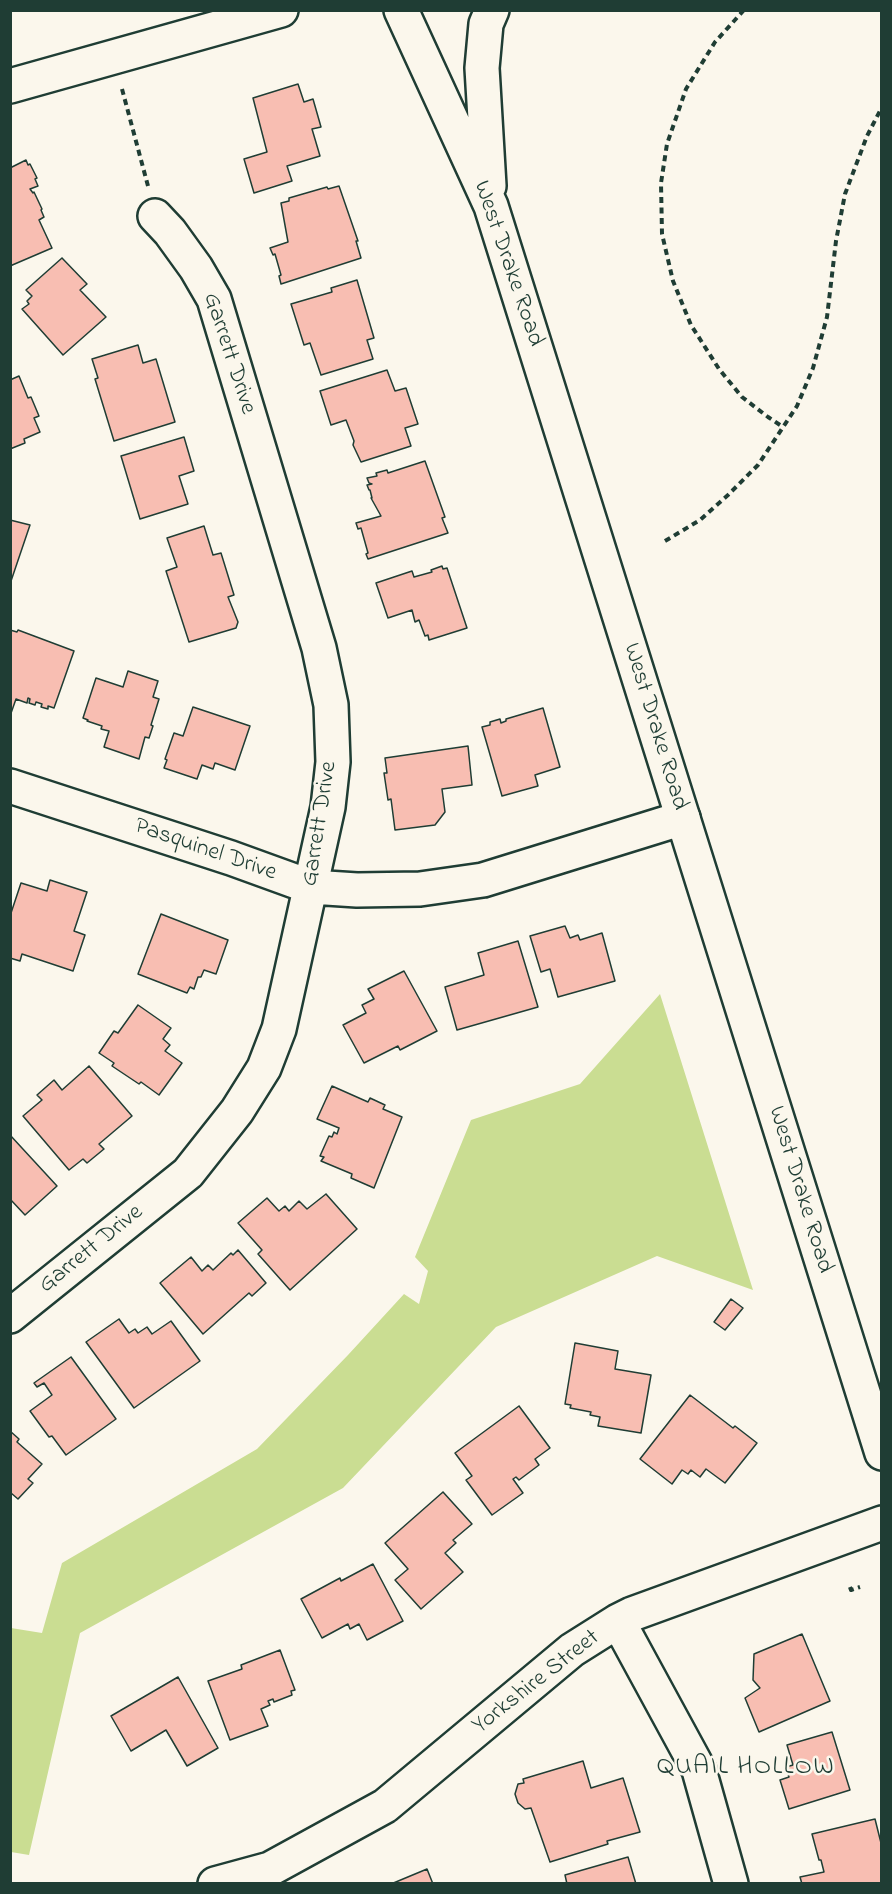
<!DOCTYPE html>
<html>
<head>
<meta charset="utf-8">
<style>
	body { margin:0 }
	#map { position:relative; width:892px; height:1894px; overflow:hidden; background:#fbf7ec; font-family:"Indie Flower",sans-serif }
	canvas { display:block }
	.frame { position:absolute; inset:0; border:12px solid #1f3d34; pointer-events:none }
</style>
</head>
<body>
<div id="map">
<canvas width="892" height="1894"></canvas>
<div class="frame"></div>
</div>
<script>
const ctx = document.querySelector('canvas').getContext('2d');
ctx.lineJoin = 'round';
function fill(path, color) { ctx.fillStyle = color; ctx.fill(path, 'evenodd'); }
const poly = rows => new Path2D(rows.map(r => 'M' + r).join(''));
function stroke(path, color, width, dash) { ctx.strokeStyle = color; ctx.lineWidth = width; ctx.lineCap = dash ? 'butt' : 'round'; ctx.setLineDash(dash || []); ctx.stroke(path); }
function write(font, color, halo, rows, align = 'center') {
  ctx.font = font + ' "Indie Flower",sans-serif'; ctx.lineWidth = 5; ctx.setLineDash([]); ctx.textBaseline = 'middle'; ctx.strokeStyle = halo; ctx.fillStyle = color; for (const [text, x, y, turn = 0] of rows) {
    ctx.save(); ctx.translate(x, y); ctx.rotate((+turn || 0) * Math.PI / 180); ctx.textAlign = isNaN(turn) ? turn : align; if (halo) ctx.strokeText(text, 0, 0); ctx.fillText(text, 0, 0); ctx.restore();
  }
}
fill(poly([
	[660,994,753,1290,657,1256,496,1327,343,1488,80,1633,29,1855,11,1852,11,1628,42,1633,62,1563,257,1449,348,1355,404,1294,419,1304,428,1271,415,1257,471,1120,580,1084]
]), '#cadd92');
const building = poly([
	[298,84,304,102,313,99,321,127,312,129,320,156,287,166,292,181,254,193,244,159,267,152,253,98,298,84],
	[26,160,28,165,30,164,37,178,35,179,38,186,30,189,33,193,34,192,42,209,41,210,44,217,39,220,52,248,10,266,10,168,26,160],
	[339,186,358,241,356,241,361,258,281,284,279,276,281,275,275,254,273,255,270,248,288,242,281,203,289,201,289,198,327,187,328,189,339,186],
	[62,258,87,284,80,290,106,317,63,355,22,309,29,304,27,301,32,296,26,290,62,258],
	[357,280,374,338,367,340,373,359,321,375,310,343,304,345,291,304,332,292,331,288,357,280],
	[138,345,143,363,156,359,175,422,114,441,95,379,98,378,92,359,138,345],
	[387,370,395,391,406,388,418,424,405,428,411,446,361,462,353,445,354,441,346,420,331,425,320,391,387,370],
	[19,376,28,398,31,397,39,416,34,418,40,432,24,439,25,443,10,449,10,380,19,376],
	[184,437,194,471,179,476,188,504,140,519,121,456,184,437],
	[425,461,445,517,442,518,448,533,368,559,366,554,368,553,361,528,358,529,356,523,381,516,371,498,372,498,370,490,369,490,367,485,372,484,369,483,367,478,377,476,376,473,387,470,388,473,425,461],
	[10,520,30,525,10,584,10,520],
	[204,526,213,555,221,553,234,595,228,597,238,622,236,628,189,642,166,571,177,567,167,538,204,526],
	[442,566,443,569,447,568,467,628,429,640,428,635,425,636,419,620,415,622,412,610,388,618,376,583,412,571,414,577,432,572,431,570,442,566],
	[10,630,17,632,18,630,74,651,54,708,48,706,48,709,41,707,42,704,36,702,35,705,29,703,30,699,28,698,27,703,16,699,10,716,10,630],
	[128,671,158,681,153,697,159,699,151,725,153,726,149,738,145,737,139,759,104,747,109,731,101,729,102,726,87,721,88,720,83,718,96,678,123,687,128,671],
	[193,707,250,726,235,770,215,763,213,769,202,765,197,779,164,768,167,760,165,759,174,733,183,736,193,707],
	[543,708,560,767,535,775,538,786,502,796,482,727,490,725,490,722,500,719,501,723,506,721,506,719,543,708],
	[468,746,472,785,442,789,445,812,435,825,395,830,391,799,388,800,384,773,387,773,385,758,468,746],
	[50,880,87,892,74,931,85,935,73,971,22,954,20,961,10,958,10,916,21,883,47,891,50,880],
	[161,914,228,940,216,974,204,970,201,977,198,977,194,989,190,987,187,993,138,974,161,914],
	[565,926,570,938,578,935,580,940,602,933,615,981,558,997,550,969,541,972,530,936,565,926],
	[518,941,538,1007,457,1030,445,987,484,975,478,953,518,941],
	[404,971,437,1031,400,1050,398,1046,364,1063,343,1025,366,1013,362,1005,374,999,368,989,404,971],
	[138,1005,171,1028,163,1039,170,1045,165,1051,182,1063,159,1095,141,1082,139,1084,112,1066,114,1063,99,1053,114,1031,118,1033,138,1005],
	[89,1066,132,1116,99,1144,104,1149,87,1163,83,1159,69,1170,23,1116,42,1100,37,1095,54,1080,62,1090,89,1066],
	[332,1086,368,1102,370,1098,385,1105,383,1109,402,1117,374,1188,351,1178,352,1174,321,1161,324,1157,320,1156,329,1136,332,1137,334,1132,337,1134,339,1128,317,1119,332,1086],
	[10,1135,57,1186,25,1215,10,1199,10,1135],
	[326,1194,357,1229,290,1290,258,1254,262,1250,238,1223,267,1198,279,1211,285,1206,289,1211,299,1201,307,1209,326,1194],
	[238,1250,266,1283,252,1296,249,1293,203,1334,160,1283,191,1257,202,1271,208,1265,213,1270,231,1253,233,1255,238,1250],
	[731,1299,743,1308,725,1330,714,1322,731,1299],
	[119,1319,129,1333,135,1329,138,1333,147,1327,152,1334,171,1321,200,1361,134,1408,86,1342,119,1319],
	[575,1343,618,1351,615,1369,651,1375,641,1433,598,1426,600,1417,590,1415,591,1412,570,1408,571,1405,565,1404,575,1343],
	[71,1357,116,1419,66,1455,52,1436,49,1437,30,1411,52,1395,44,1383,37,1387,34,1383,71,1357],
	[690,1395,733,1428,735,1426,757,1443,725,1483,706,1469,700,1477,691,1470,688,1474,682,1470,672,1484,640,1459,690,1395],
	[519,1406,550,1448,535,1459,539,1465,519,1480,516,1477,513,1479,523,1493,492,1515,466,1480,472,1476,455,1453,519,1406],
	[10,1431,19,1439,17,1442,42,1464,28,1479,33,1483,18,1499,11,1493,10,1494,10,1431],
	[443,1492,472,1524,453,1540,456,1543,445,1553,463,1572,421,1609,395,1580,408,1569,385,1543,443,1492],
	[373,1564,403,1621,367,1640,359,1624,350,1629,348,1624,322,1638,301,1599,340,1578,341,1581,373,1564],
	[802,1634,830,1701,759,1732,745,1698,760,1688,753,1680,754,1654,802,1634],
	[280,1650,295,1690,291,1691,292,1695,274,1702,273,1699,268,1701,270,1705,261,1709,268,1726,230,1740,208,1681,242,1669,241,1665,280,1650],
	[178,1677,218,1748,187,1766,166,1730,131,1751,111,1716,178,1677],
	[832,1732,850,1790,789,1809,780,1780,789,1777,786,1767,793,1765,787,1745,832,1732],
	[583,1761,591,1788,623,1778,640,1832,607,1841,608,1844,550,1862,531,1808,525,1809,518,1803,515,1794,518,1784,524,1783,523,1779,583,1761],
	[875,1819,882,1847,882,1884,802,1884,800,1877,824,1872,821,1860,819,1860,812,1834,875,1819],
	[628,1857,636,1884,567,1884,565,1875,628,1857],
	[427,1869,433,1884,391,1884,427,1869]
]);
fill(building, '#f8beb2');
stroke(building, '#1f3d34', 1.5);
const minor = poly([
	[10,86,281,10],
	[10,786,231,858,311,887,357,890,420,889,483,880,683,818],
	[10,1316,188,1173,237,1111,264,1068,279,1029,328,807,333,762,331,705,319,648,214,299,196,268,170,232,155,216],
	[618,1621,699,1770,731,1884],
	[215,1884,270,1869,385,1806,572,1650,618,1621,632,1614,882,1523]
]);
const major = poly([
	[401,10,491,206,882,1453],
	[489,186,482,68,486,24,492,10]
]);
stroke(minor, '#1f3d34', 38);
stroke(major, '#1f3d34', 38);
stroke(poly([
	[744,10,715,42,686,89,667,144,661,183,662,234,673,281,691,325,719,369,742,397,768,417,783,427],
	[122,89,148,186],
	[665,541,700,520,728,495,758,465,797,406,813,368,827,317,836,241,845,194,867,136,882,107],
	[850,1587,851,1590,860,1587]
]), '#1f3d34', 4, [6, 4.5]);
stroke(minor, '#fbf7ec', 33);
stroke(major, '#fbf7ec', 33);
write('24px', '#1f3d34', '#fbf7ec', [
	["West Drake Road",507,264,71],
	["Garrett Drive",228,354,72],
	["West Drake Road",654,727,73],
	["Garrett Drive",321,824,-81],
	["Pasquinel Drive",205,851,19],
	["West Drake Road",799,1190,73],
	["Garrett Drive",92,1250,-39],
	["Yorkshire Street",537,1683,-38]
]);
ctx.letterSpacing = '1.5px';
write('26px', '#1f3d34', '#fbf7ec', [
	["QUAIL HOLLOW",746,1769]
]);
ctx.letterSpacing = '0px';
</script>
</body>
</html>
